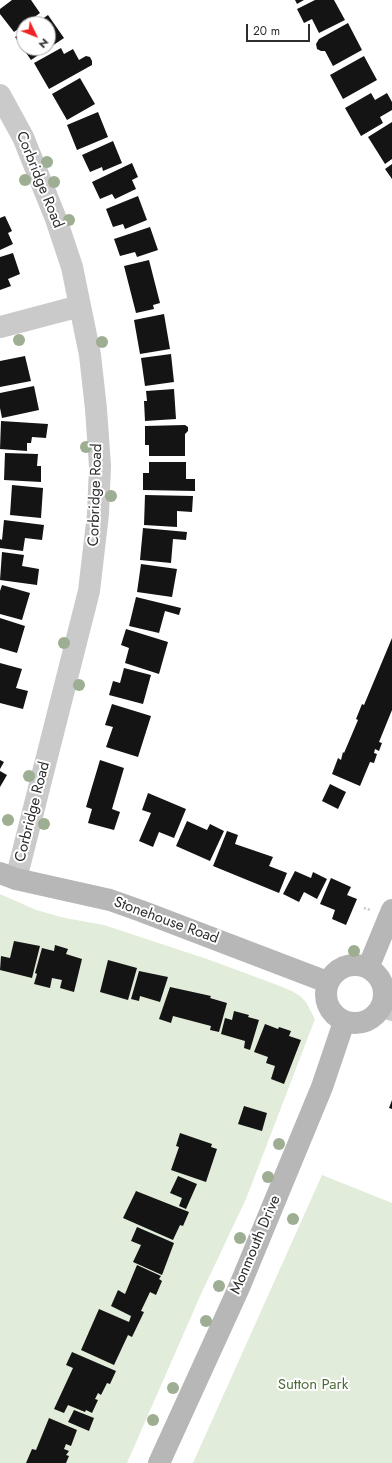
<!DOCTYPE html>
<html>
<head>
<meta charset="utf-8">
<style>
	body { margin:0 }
	#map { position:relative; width:392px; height:1463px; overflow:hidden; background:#fff; font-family:Jost,sans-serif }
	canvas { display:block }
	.north { position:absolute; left:16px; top:16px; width:40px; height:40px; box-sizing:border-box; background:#fff; border:1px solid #ababab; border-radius:50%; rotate:133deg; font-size:11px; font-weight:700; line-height:16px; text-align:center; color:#2d2d2d }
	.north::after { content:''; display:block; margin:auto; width:14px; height:18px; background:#f12225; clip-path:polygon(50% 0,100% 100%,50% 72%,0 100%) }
	.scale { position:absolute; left:246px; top:24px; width:64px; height:18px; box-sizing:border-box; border:2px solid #2d2d2d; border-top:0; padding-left:5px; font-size:12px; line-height:14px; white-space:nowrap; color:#2d2d2d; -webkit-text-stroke:3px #fff; paint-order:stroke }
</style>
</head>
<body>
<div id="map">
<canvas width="392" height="1463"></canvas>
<div class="north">N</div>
<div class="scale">20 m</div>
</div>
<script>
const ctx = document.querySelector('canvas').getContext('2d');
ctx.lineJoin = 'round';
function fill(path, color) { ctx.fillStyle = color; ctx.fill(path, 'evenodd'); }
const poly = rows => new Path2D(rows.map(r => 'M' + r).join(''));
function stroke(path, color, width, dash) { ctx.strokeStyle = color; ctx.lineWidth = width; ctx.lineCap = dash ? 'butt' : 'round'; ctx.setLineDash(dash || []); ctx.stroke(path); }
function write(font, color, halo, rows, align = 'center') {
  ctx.font = font + ' Jost,sans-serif'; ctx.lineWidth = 4; ctx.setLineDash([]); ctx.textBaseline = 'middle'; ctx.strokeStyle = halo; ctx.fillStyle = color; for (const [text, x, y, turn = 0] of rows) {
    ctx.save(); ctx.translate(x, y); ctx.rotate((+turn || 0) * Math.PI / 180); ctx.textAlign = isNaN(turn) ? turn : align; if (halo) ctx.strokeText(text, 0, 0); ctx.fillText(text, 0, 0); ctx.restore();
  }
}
fill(poly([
	[0,894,36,910,65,918,104,925,207,959,272,983,292,991,300,996,306,1002,315,1019,246,1199,201,1294,127,1463,0,1463],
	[322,1175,392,1203,392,1463,193,1463]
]), '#e2ecda');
fill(poly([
	[12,0,31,0,40,13,14,32,0,14,0,9],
	[295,0,304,0,297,4],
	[315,0,334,0,345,20,319,33,312,19,304,23,297,9],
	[48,15,64,38,31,60,15,37,24,31,24,48,48,48,48,24,35,24],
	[348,23,362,50,333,66,325,51,321,51,317,49,316,44,319,39],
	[61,48,64,54,73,49,79,60,86,56,90,57,92,61,92,65,49,89,34,63],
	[364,56,377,80,343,99,330,75],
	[80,78,95,104,67,120,52,94],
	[371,93,375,100,387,93,392,102,392,110,380,117,383,123,361,136,345,108],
	[98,112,108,137,77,150,67,125],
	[392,122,392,159,385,164,368,137],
	[113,141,122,163,103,171,102,167,90,172,82,155],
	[132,163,138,177,132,180,136,189,115,199,112,194,100,199,92,182],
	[392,164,392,179,385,169],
	[138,196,147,220,125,229,123,224,113,227,106,209],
	[5,216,12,231,8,233,13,244,0,250,0,218],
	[150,227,158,250,137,257,135,252,120,256,114,239],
	[13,253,20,274,8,279,11,286,0,290,0,257],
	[149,260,160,303,153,305,154,309,136,313,124,266],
	[164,314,170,349,140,354,134,320],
	[171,354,174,382,145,386,141,358],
	[25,356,31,381,0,387,0,361],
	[34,386,39,410,2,418,0,408,0,393],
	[174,389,176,419,145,421,144,401,147,401,146,391],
	[1,421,48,424,46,438,32,437,31,443,27,443,27,451,0,449],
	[185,425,188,427,188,431,185,434,185,456,149,456,149,445,145,445,145,426],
	[5,453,38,454,37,466,41,466,41,482,4,480],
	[149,462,186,462,186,479,195,479,195,491,143,490,143,473,149,473],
	[12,485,43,488,41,518,10,515],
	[145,495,193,496,192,512,177,511,177,527,144,525],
	[4,520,44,525,42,540,25,538,23,551,0,548,0,539,2,540],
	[143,528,187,532,186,540,173,539,171,563,140,560],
	[2,552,24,555,22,566,39,569,37,585,0,580],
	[141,564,177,569,172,597,137,592],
	[2,585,30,593,22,620,0,614,0,591],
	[136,597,181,608,179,615,165,611,159,633,129,626],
	[0,618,25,626,17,653,0,648],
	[126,629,168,642,159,674,125,663,129,648,121,645],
	[392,638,392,710,379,742,382,743,379,751,375,749,374,753,377,754,374,763,370,762,360,786,332,774,338,758,341,760,343,752,344,753,358,720,356,719,362,704,364,705],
	[0,663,22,669,16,688,28,691,23,709,0,703],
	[124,668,151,675,143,704,109,695,113,681,120,683],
	[112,704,151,716,138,757,106,747,113,727,105,725],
	[0,760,4,762,0,769],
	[100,760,124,768,112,809,120,812,114,830,88,823,92,809,86,807],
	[0,771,7,775,0,787],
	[330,784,346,792,338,809,322,801],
	[148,793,186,809,174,838,159,832,153,847,139,841,151,813,142,810],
	[187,821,207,830,210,824,224,831,210,861,176,846],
	[227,831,238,835,235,844,273,857,269,866,287,873,279,893,213,866],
	[295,871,311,878,313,872,327,879,317,899,304,892,299,902,283,894],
	[331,878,351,887,347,895,357,899,346,925,332,919,335,910,320,904],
	[14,941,40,946,32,978,0,970,1,956,10,958],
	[55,945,68,949,66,954,82,959,74,992,60,988,62,980,52,978,50,988,34,984,37,974,35,973,42,948,54,951],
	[108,960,137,968,128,1000,100,992],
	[139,971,168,977,160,1002,140,996,139,1001,131,999],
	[170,987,211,996,210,998,227,1003,219,1032,210,1030,211,1026,173,1016,171,1023,159,1019],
	[234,1011,249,1015,248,1017,259,1020,250,1050,244,1048,245,1041,221,1034,225,1018,232,1020],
	[265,1024,278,1029,279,1027,291,1031,289,1036,301,1040,284,1084,271,1079,275,1066,266,1063,268,1057,254,1052],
	[392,1100,392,1109,389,1108],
	[244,1106,267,1113,262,1131,238,1124],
	[180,1133,212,1144,211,1147,217,1149,206,1182,171,1170,179,1147,176,1146],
	[178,1176,197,1184,186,1209,179,1206,182,1198,170,1193],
	[136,1191,189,1212,183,1226,180,1225,173,1240,123,1218],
	[137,1227,174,1243,162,1275,133,1262,141,1245,131,1241],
	[137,1265,161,1276,159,1279,162,1281,156,1295,150,1292,141,1311,144,1312,132,1337,128,1335,114,1365,81,1350,99,1309,129,1322,131,1316,111,1306,118,1290,125,1294],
	[72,1352,116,1371,110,1384,107,1383,101,1395,98,1393,95,1399,98,1400,92,1413,86,1410,85,1412,68,1405,64,1413,54,1409,73,1368,66,1365],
	[74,1410,94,1418,89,1431,68,1422],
	[49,1418,77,1430,71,1446,66,1444,64,1449,69,1451,66,1455,69,1456,66,1463,26,1463,32,1449,36,1450]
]), '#141414');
stroke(poly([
	[364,908,370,910]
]), '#cacaca', 2.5, [2, 2]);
stroke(poly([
	[0,95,23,137,56,219,72,267,90,355,96,409,100,466,98,514,89,591,16,879],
	[0,327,80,306],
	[382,1006,392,1010]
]), '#cacaca', 22);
stroke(poly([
	[0,873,16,879,110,900,141,911,327,982],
	'326 994a29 29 0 1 1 58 0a29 29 0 1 1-58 0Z',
	[368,968,392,910],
	[159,1463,238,1290,322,1087,344,1022]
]), '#b7b7b7', 22);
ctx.fillStyle = '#9dae92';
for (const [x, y] of [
	[47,162],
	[25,180],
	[54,182],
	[69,220],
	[19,340],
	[102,342],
	[86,447],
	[111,496],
	[64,643],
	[79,685],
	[29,776],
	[8,820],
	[44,824],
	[354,951],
	[279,1144],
	[268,1177],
	[293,1219],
	[240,1238],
	[219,1286],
	[206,1321],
	[173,1388],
	[153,1420]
]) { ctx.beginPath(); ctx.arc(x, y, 6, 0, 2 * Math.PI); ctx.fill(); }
write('15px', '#2d2d2d', '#fff', [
	["Corbridge Road",39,180,68],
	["Corbridge Road",96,495,-88],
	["Corbridge Road",33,812,-76],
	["Stonehouse Road",166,921,20],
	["Monmouth Drive",256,1245,-67]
]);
write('15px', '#4d6c38', '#fff', [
	["Sutton Park",313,1385]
]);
</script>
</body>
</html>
